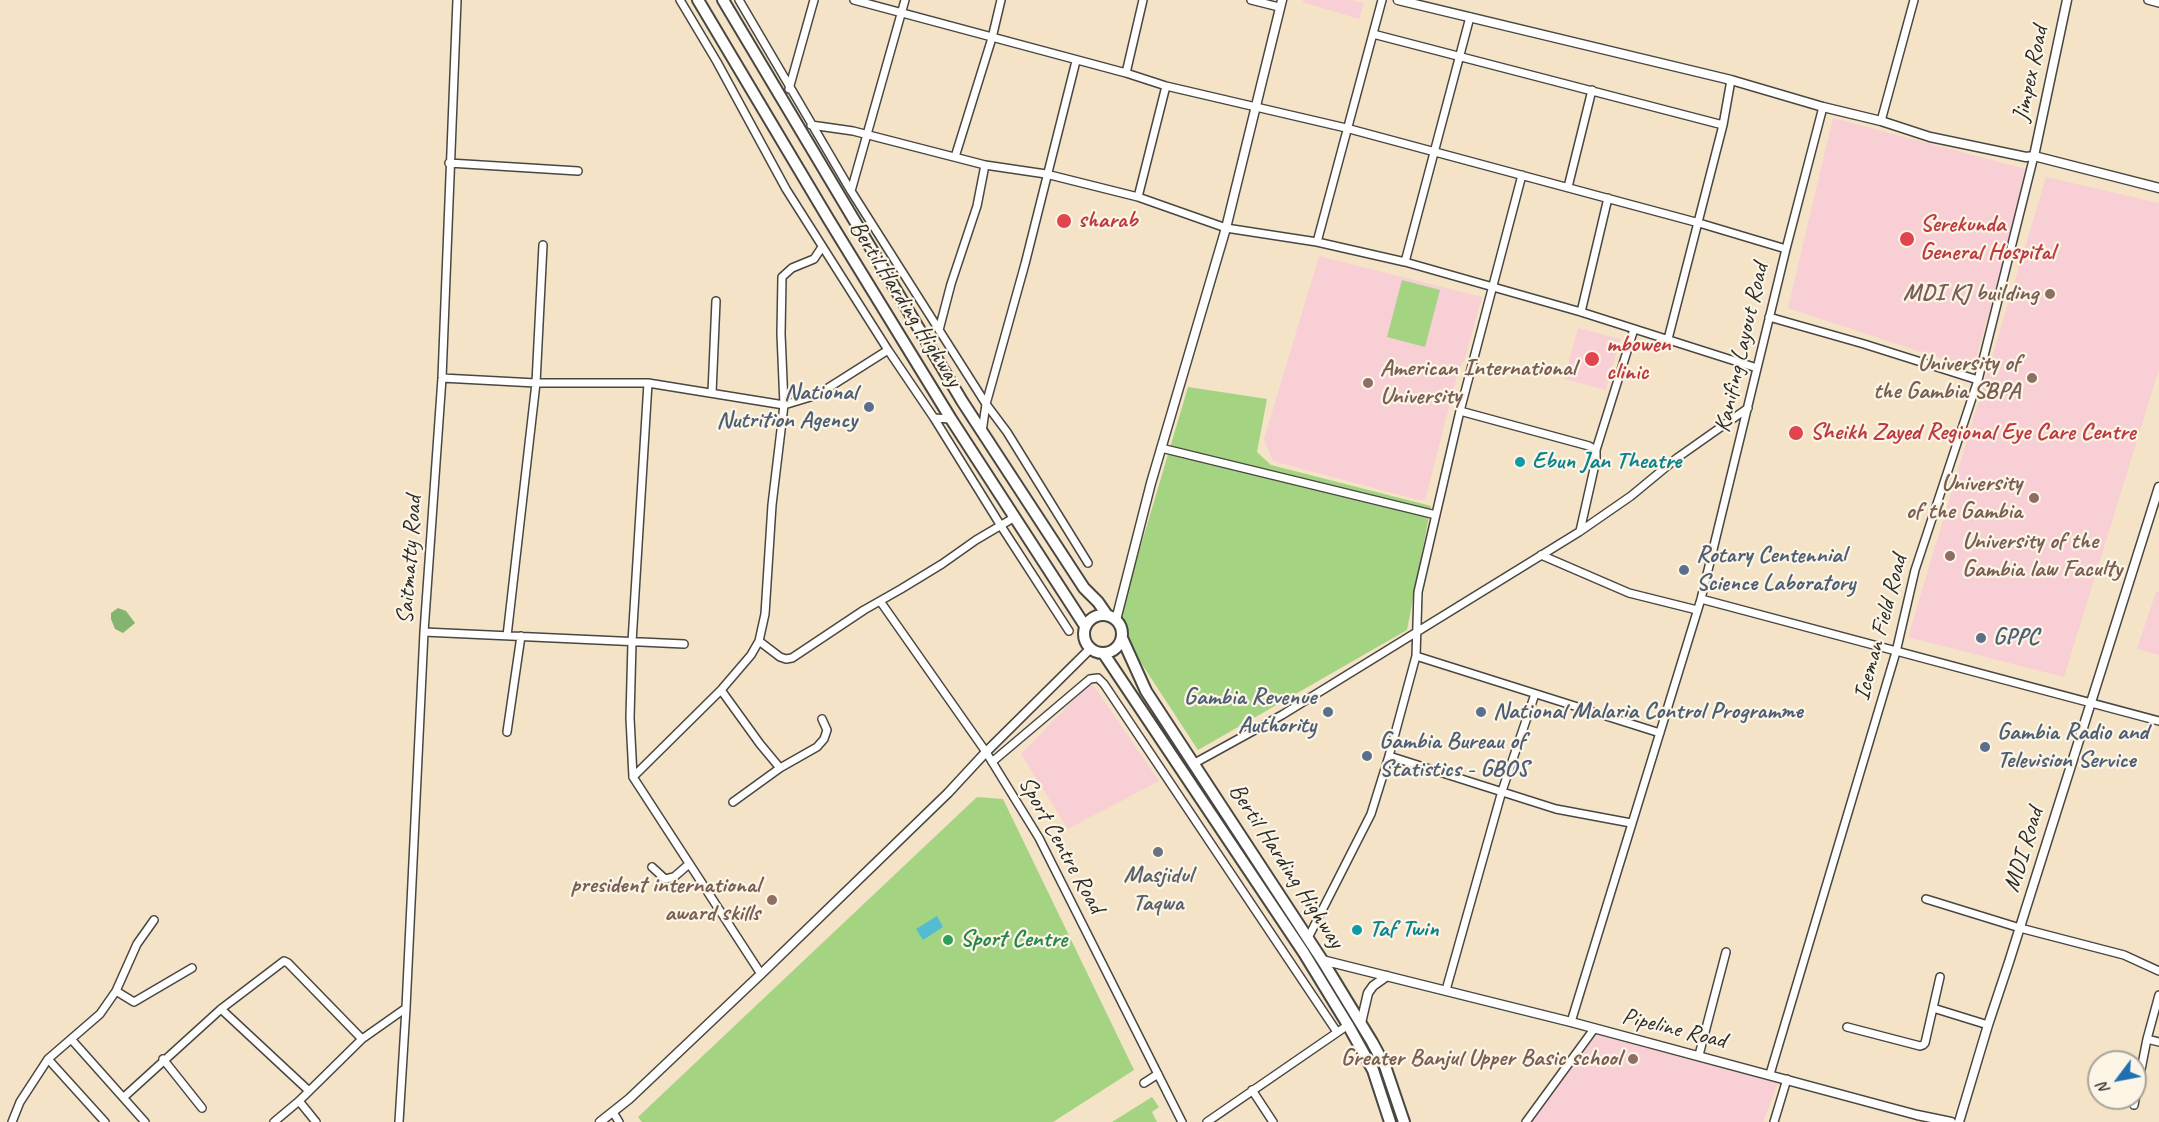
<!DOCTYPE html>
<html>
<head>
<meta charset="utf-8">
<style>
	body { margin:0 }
	#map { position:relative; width:2159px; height:1122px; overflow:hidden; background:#f4e3c6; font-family:Caveat,sans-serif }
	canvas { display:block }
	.north { position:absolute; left:2087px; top:1050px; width:60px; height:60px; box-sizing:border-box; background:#fcf5e5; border:2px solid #a8a49b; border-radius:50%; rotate:238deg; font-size:16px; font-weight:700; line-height:24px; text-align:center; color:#2b2b2b }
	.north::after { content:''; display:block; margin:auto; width:21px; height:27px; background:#1f6fb2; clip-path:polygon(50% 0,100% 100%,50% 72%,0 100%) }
</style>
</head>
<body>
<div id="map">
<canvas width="2159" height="1122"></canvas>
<div class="north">N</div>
</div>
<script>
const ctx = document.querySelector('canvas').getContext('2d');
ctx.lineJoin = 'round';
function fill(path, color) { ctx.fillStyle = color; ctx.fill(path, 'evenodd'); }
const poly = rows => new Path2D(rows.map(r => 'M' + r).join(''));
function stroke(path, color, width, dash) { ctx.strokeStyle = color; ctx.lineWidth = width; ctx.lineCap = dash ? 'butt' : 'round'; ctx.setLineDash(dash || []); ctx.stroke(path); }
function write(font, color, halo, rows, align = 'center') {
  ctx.font = font + ' Caveat,sans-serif'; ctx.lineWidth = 4.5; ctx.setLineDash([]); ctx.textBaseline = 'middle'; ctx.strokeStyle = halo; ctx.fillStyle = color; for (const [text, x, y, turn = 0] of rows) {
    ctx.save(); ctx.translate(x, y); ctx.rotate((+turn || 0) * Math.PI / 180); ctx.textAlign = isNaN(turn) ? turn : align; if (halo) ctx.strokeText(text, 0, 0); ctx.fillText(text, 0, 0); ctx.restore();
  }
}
fill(poly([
	[1303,0,1351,0,1364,3,1359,19,1303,2],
	[1833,118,2029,170,1973,369,1788,308],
	[2046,177,2159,203,2159,369,2064,677,1908,637],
	[1319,256,1482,297,1464,361,1459,368,1425,500,1419,500,1273,461,1264,439],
	[1578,328,1620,339,1606,390,1564,379],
	[2156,592,2159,592,2159,655,2137,649],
	[1091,682,1159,781,1068,829,1021,754],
	[1597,1035,1778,1083,1763,1122,1530,1122]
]), '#f7cfd4');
fill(poly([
	[1402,280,1440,290,1425,347,1387,337],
	[1188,387,1267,399,1257,452,1271,465,1431,506,1407,630,1198,750,1117,626],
	[977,797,1003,799,1134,1070,1053,1122,642,1122,638,1117],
	[1152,1097,1159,1107,1152,1112,1157,1122,1112,1122]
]), '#a4d381');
fill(poly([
	[118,608,126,611,135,623,123,633,115,629,111,619,111,613]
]), '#83b56f');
fill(poly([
	[937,916,943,927,923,940,916,929]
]), '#54bcd2');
const minor = poly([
	[680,0,717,62,786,189,888,350,934,418,951,419],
	[739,0,851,191,986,404,1007,432,1088,563],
	[854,0,1126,73,1166,86,1346,128,1699,223,1786,249],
	[1251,0,1279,7],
	[2148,0,2159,3],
	[1373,34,1723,125],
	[1126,73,1143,0],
	[789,89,814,0],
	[1881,121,1914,0],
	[811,125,853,131,985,165],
	[955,157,992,38,1001,0],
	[449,163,578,171],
	[1568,187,1592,90],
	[851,191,905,0],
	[1138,197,1166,86],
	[1317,242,1382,0],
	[1405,262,1470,17],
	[1581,312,1608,198],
	[1769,317,1864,344,1978,380],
	[939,330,951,284,977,206,985,165,1046,174,1138,197,1226,228,1317,242,1405,262,1581,312,1757,368],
	[1668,339,1723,125,1731,80],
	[442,378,536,383,648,383,784,405,817,395,888,350],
	[648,383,632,642,630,718,633,777,761,974],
	[712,393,716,301],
	[1460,411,1589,446,1596,450,1596,460,1580,531],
	[934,418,1001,526,1069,631],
	[982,432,986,404,1025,264,1076,61],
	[1161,448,1436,515],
	[1596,450,1634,329],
	[1541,555,1629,593,1697,610],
	[1701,599,2159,721],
	[880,601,986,752,1039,838,1182,1122],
	[424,632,684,644],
	[507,636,536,383,543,245],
	[759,641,780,657,786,659,792,658,864,610,901,589,942,564,976,540,1015,517],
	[1416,656,1660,733],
	[721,690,760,744,780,768,817,747,824,739,827,730,822,719],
	[507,732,521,636],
	[1389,756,1556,809,1631,823],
	[992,762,1090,679,1098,678,1104,684,1337,1032],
	[1193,764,1282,715,1579,532,1631,496,1677,458,1748,408],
	[633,777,721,690,751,655,759,641,765,614,772,505,784,405,781,334,782,277,792,268,814,259,822,247],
	[733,802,780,768],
	[652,867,665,879,674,877,689,864],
	[1926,899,2020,928,2124,955,2159,971],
	[1308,938,1371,814,1389,756,1416,656,1418,592,1460,411,1522,175],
	[1446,990,1502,791,1535,694],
	[116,991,134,1002,192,968],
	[1933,1008,1988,1025],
	[221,1009,308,1090],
	[1571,1022,1701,599,1786,249,1823,107],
	[1847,1027,1920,1046,1923,1045,1925,1043,1940,977],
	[71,1039,145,1122],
	[2147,1039,2159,1042],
	[1699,1055,1726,952],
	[163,1059,202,1108],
	[1770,1074,1896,652,1915,570,1978,380,2034,156],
	[1144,1083,1158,1074],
	[1252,1090,1273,1122],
	[124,1097,221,1009,284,961,288,963,362,1039],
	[299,1101,316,1122],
	[2134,1105,2147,1039,2159,995],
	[613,1112,619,1122],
	[12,1122,20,1102,48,1059],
	[105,1122,48,1059,100,1014,116,991,137,944,154,920],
	[274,1122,299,1101,362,1039,406,1008],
	[399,1122,406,1008,424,632,442,378,457,0],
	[1207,1122,1348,1025],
	[1526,1122,1594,1029],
	[1774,1122,1787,1079]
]);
const tertiary = poly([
	[1398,0,1731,80,1823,107,1881,121,1930,137,2026,157,2034,156,2159,188],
	[2034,156,2067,0],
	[1116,620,1151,483,1226,228,1282,0],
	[1322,960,1571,1022,1917,1115,1951,1122],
	[1361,1023,1368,993,1373,986,1387,976],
	[600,1122,629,1099,761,974,948,793,986,752,1090,649],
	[1959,1122,1988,1025,2009,962,2159,487]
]);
const primary = poly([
	[698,0,829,220,951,419,1085,626],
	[723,0,962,401,1084,588,1098,602,1107,615],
	'1084 634a19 19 0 1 1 38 0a19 19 0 1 1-38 0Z',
	[1122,638,1146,691,1322,960,1372,1042,1385,1066,1404,1122],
	[1104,654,1304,953,1348,1025,1373,1070,1390,1122]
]);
stroke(minor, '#494742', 10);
stroke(tertiary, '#494742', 11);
stroke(primary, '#494742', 14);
stroke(minor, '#fff', 7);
stroke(tertiary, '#fff', 8);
stroke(primary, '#fff', 10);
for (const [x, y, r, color] of [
	[1064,221,8,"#e0444e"],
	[1907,239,8,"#e0444e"],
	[2050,294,6,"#8d6e63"],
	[1592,359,8,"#e0444e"],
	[2032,378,6,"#8d6e63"],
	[1368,383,6,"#8d6e63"],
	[869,407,6,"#5c6f8a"],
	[1796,433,8,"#e0444e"],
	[1520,462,6,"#0f9aa8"],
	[2034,498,6,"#8d6e63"],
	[1950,556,6,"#8d6e63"],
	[1684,570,6,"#5c6f8a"],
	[1981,638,6,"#5c6f8a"],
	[1328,712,6,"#5c6f8a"],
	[1481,712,6,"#5c6f8a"],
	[1985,747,6,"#5c6f8a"],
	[1367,756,6,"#5c6f8a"],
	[1158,852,6,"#6b7280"],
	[772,900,6,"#8d6e63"],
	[1357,930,6,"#0f9aa8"],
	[948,940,6,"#2e9e5b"],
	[1633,1059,6,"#8d6e63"]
]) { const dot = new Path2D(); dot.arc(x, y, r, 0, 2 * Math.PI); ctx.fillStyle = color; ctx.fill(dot); stroke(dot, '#fcf5e5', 2); }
write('24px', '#2b2b2b', '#fcf5e5', [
	["Jimpex Road",2031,74,-78],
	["Bertil Harding Highway",905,304,58],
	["Kanifing Layout Road",1742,348,-77],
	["Saitmatty Road",410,560,-86],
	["Iceman Field Road",1881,628,-75],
	["Sport Centre Road",1061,845,61],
	["MDI Road",2024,850,-73],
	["Bertil Harding Highway",1286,866,57],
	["Pipeline Road",1674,1029,14]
]);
write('bold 24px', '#be3a42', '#fcf5e5', [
	["sharab",1078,221],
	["Serekunda",1920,225],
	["General Hospital",1920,253],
	["mbowen",1606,345],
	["clinic",1606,373],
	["Sheikh Zayed Regional Eye Care Centre",1810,433]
], 'left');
write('bold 24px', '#785e54', '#fcf5e5', [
	["MDI KJ building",2038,294],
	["University of",2020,364],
	["the Gambia SBPA",2020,392],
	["American International",1380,369,"left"],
	["University",1380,397,"left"],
	["University",2022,484],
	["of the Gambia",2022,512],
	["University of the",1962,542,"left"],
	["Gambia law Faculty",1962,570,"left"],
	["president international",760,886],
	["award skills",760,914],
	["Greater Banjul Upper Basic school",1621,1059]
], 'right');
write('bold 24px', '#4e5e75', '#fcf5e5', [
	["National",857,393,"right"],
	["Nutrition Agency",857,421,"right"],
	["Rotary Centennial",1696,556],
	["Science Laboratory",1696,584],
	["GPPC",1993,638],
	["Gambia Revenue",1316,698,"right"],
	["Authority",1316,726,"right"],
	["National Malaria Control Programme",1493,712],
	["Gambia Radio and",1997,733],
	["Television Service",1997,761],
	["Gambia Bureau of",1379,742],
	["Statistics - GBOS",1379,770]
], 'left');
write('bold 24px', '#0d838f', '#fcf5e5', [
	["Ebun Jan Theatre",1532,462],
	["Taf Twin",1369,930]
], 'left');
write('bold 24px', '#5b616d', '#fcf5e5', [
	["Masjidul",1158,876],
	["Taqwa",1158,904]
]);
write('bold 24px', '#27864d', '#fcf5e5', [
	["Sport Centre",960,940]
], 'left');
</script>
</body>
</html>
